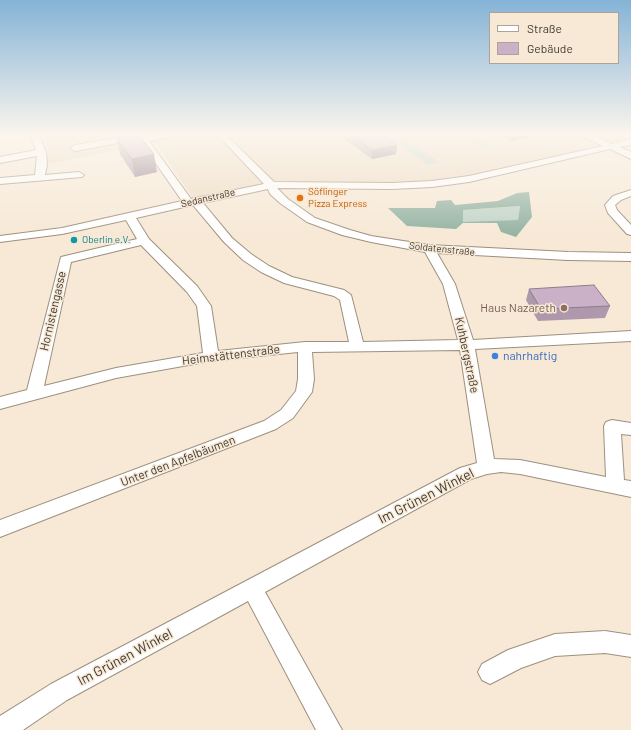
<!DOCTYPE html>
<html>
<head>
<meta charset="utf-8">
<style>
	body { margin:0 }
	#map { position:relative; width:631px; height:730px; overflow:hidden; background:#f7e9d6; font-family:Barlow,sans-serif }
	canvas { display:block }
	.legend { position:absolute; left:489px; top:12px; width:130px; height:52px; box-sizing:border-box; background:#f7e9d6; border:1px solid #aea395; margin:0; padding:5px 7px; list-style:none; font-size:12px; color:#403a33 }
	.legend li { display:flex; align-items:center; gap:8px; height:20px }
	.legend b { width:20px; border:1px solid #aea395 }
</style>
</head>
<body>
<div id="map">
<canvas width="631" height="730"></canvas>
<ul class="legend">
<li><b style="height:5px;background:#fff"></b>Straße</li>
<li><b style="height:11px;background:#cab1c7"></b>Gebäude</li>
</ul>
</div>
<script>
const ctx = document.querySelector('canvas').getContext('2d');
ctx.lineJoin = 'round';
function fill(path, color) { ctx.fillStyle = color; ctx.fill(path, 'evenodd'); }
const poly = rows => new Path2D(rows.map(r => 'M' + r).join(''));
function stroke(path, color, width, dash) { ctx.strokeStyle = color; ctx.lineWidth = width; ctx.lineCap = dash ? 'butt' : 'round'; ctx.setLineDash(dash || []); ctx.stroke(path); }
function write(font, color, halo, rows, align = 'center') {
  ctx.font = font + ' Barlow,sans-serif'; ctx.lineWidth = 3; ctx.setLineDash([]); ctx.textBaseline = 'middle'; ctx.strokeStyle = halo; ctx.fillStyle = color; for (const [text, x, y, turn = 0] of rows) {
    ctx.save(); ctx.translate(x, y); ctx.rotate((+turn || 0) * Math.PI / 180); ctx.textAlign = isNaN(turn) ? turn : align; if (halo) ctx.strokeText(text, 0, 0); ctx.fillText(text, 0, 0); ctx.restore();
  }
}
fill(poly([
	[40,134,631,134,631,138,613,142,619,147,432,184,271,185,195,201,156,143,48,164,43,153,49,151]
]), '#eedbc3');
fill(poly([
	[383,134,396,134,439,162,428,165],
	[459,134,473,134,492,145,481,147],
	[520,206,518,220,463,223,462,210]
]), '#c1d5ca');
fill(poly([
	[529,192,532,217,516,237,501,232,497,223,463,223,456,229,407,226,388,208,435,208,437,201,451,200,455,205,498,201,517,193],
	[520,206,518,220,463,222,463,210]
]), '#94b3a3');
const minor = poly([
	[26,134,38,134,39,135,46,152,47,164,45,175,79,172,84,175,82,177,0,184,0,178,35,175,37,156,0,163,0,157,36,150,31,137,26,134],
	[140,134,145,136,159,134,176,134,175,136,149,141,191,199,264,184,217,134,225,134,274,182,392,183,432,181,469,176,603,146,582,136,581,134,591,134,612,144,631,139,631,145,620,147,631,152,631,159,610,149,469,182,432,187,392,189,277,188,288,199,315,218,350,230,371,236,429,245,568,252,631,253,631,261,568,260,437,253,455,284,473,340,631,331,631,341,475,349,494,459,520,460,606,477,604,426,606,422,612,420,631,423,631,435,621,434,624,480,631,481,631,497,520,474,501,472,487,474,471,479,265,592,342,730,316,730,248,601,67,700,23,730,0,730,0,716,51,684,460,468,477,463,460,350,312,352,314,379,312,392,293,418,276,429,0,537,0,520,264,421,281,410,296,391,298,379,298,352,211,361,116,378,0,409,0,397,27,390,61,257,137,239,126,220,62,234,0,242,0,236,62,228,182,201,139,139,75,151,70,148,75,145,140,134],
	[268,189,270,194,280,203,307,222,342,235,371,242,425,252,443,284,458,340,363,342,351,295,344,290,292,277,269,266,251,254,232,238,203,203,268,189],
	[193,205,224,242,243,260,261,272,284,283,334,296,340,300,349,342,305,342,218,351,211,306,197,286,149,239,136,218,193,205],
	[141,245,187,292,197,306,203,353,116,368,44,386,71,262,141,245],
	[631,190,631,196,621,200,615,205,617,210,631,225,631,235,627,234,608,213,605,205,613,196,631,190],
	[605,631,631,635,631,657,605,653,555,656,521,668,490,684,482,680,478,672,482,664,508,650,555,634,605,631]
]);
stroke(minor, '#9d907f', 2);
fill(minor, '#fff');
fill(poly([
	[338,134,380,134,396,154,372,159],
	[498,134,543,134,511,141],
	[116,137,157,172,135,177,120,154],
	[529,289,610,306,605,318,538,321,526,300]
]), '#ae98ab');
fill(poly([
	[513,134,543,134,511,141],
	[397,145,396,154,372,159,372,150],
	[154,154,157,172,135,177,132,159]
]), '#8d7c8b');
const building = poly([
	[132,134,138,134,154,154,132,159,116,137,132,134],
	[350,134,380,134,397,145,372,150,350,134],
	[594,285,610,306,541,309,529,289,594,285]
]);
fill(building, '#cab1c7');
stroke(building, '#8d7c8b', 1);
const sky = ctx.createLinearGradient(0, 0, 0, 236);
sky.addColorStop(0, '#84b3d7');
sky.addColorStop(0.57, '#fbf5ed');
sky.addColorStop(1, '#fbf5ed00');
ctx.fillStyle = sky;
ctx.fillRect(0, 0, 631, 236);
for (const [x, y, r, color] of [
	[300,198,4,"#e8710a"],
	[74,240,4,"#0f9aa8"],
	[564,308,4,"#8d6e63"],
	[495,356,4,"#3f7fe0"]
]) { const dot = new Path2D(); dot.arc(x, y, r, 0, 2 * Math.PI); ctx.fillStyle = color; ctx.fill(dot); stroke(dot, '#f7e9d6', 1.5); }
write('10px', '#c56008', '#f7e9d6', [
	["Söflinger",308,192],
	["Pizza Express",308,204]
], 'left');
write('10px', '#403a33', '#f7e9d6', [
	["Sedanstraße",208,198,-13],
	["Soldatenstraße",442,249,6]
]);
write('10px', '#0d838f', '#f7e9d6', [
	["Oberlin e.V.",82,240]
], 'left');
write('12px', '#785e54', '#f7e9d6', [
	["Haus Nazareth",556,308]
], 'right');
write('12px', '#403a33', '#f7e9d6', [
	["Hornistengasse",53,311,-77],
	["Heimstättenstraße",231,355,-7],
	["Kuhbergstraße",467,355,78],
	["Unter den Apfelbäumen",178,461,-21]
]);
write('12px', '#366cbe', '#f7e9d6', [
	["nahrhaftig",503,356]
], 'left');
write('14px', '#403a33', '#f7e9d6', [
	["Im Grünen Winkel",426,496,-27],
	["Im Grünen Winkel",125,657,-28]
]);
</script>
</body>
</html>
